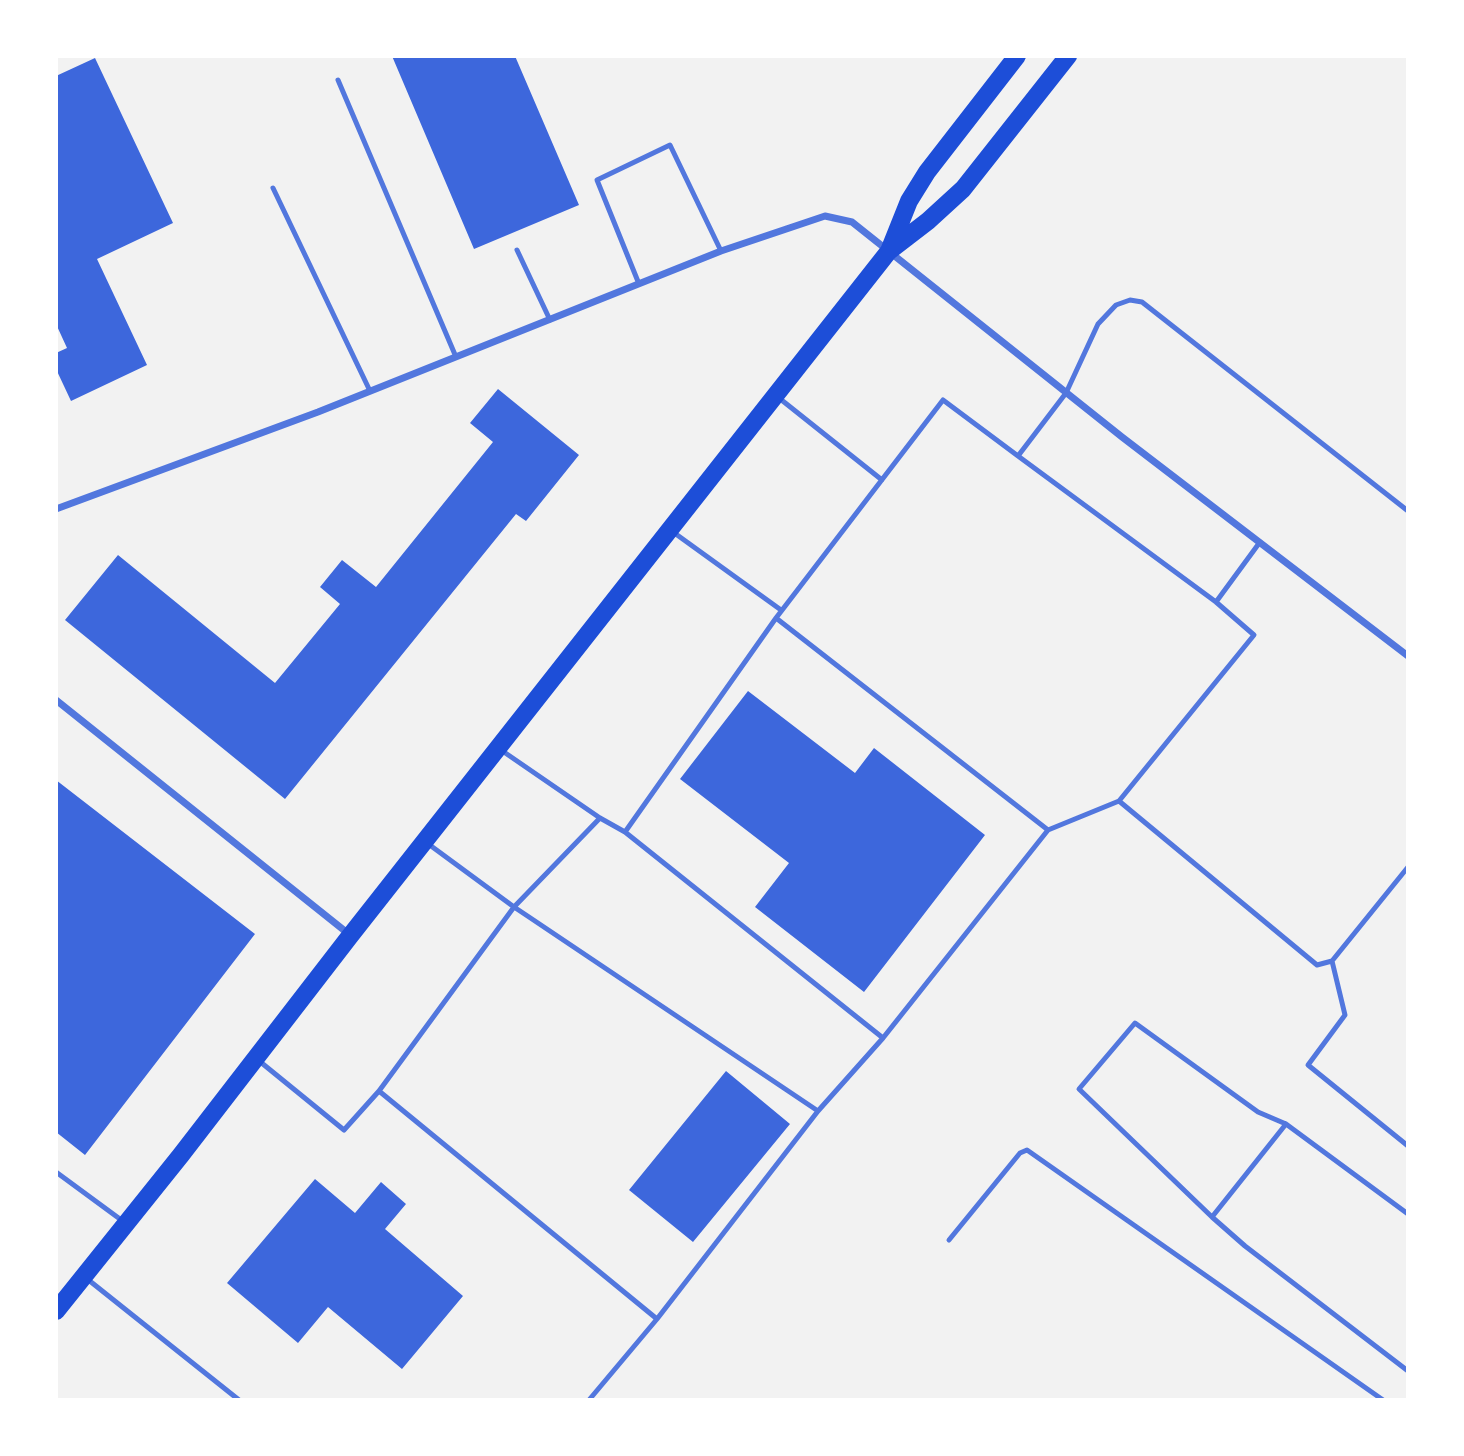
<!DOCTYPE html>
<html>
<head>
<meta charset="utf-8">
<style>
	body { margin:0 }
	#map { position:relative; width:1464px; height:1456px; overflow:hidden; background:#f2f2f2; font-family:Arial,sans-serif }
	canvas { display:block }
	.frame { position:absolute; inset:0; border:58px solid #fff; pointer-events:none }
</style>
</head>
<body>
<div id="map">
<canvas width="1464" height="1456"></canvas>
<div class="frame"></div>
</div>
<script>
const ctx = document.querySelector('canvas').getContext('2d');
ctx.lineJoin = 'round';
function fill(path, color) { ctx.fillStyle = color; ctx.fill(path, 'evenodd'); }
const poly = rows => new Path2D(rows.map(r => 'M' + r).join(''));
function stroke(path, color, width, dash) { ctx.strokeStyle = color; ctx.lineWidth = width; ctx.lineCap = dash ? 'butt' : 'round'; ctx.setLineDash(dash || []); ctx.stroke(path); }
fill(poly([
	[392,56,515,56,579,205,474,249],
	[95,58,173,223,97,259,147,365,71,401,56,369,56,353,67,348,56,324,56,76],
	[498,389,579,455,526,521,516,514,285,799,65,620,118,555,275,683,340,604,320,587,342,560,376,587,493,442,470,423],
	[748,691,855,773,874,748,985,835,864,992,755,907,789,863,680,779],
	[56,780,255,934,85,1155,56,1132],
	[726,1071,790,1124,693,1242,629,1190],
	[315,1179,355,1213,381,1182,406,1204,385,1229,463,1296,402,1369,328,1307,298,1343,227,1283]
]), '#3d67dc');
stroke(poly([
	[338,80,456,357],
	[273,188,370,391],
	[517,250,550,320],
	[639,284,597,180,670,145,721,251],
	[779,398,882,480],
	[1018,456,943,400,776,618,1048,830,1119,801,1254,635,1216,602],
	[673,532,781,610],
	[1260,542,1216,602,1018,456,1066,393,1098,324,1116,305,1130,300,1142,302,1408,511],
	[501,750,600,818,625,832,776,618],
	[1119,801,1317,965,1332,961,1408,867],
	[625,832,883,1038,1048,830],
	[427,843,514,907,529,917,818,1111,657,1319,379,1091,514,907,600,818],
	[1332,961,1345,1015,1308,1065,1408,1146],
	[258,1060,344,1130,379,1091],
	[818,1111,883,1038],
	[56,1172,124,1222],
	[1408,1214,1286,1124,1258,1112,1135,1023,1079,1089,1212,1217,1245,1246,1408,1371],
	[1212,1217,1286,1124],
	[949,1240,1020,1153,1027,1150,1383,1400],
	[86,1278,239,1400],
	[589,1400,657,1319]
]), '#5277de', 5);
stroke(poly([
	[56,509,318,412,721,251,825,216,852,222,1122,437,1408,656],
	[56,700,350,935]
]), '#5277de', 7);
stroke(poly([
	[889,251,909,201,927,172,1017,56],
	[56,1311,181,1155,350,936,889,251,928,221,963,189,1068,56]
]), '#1d4ed8', 18);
</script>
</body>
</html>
